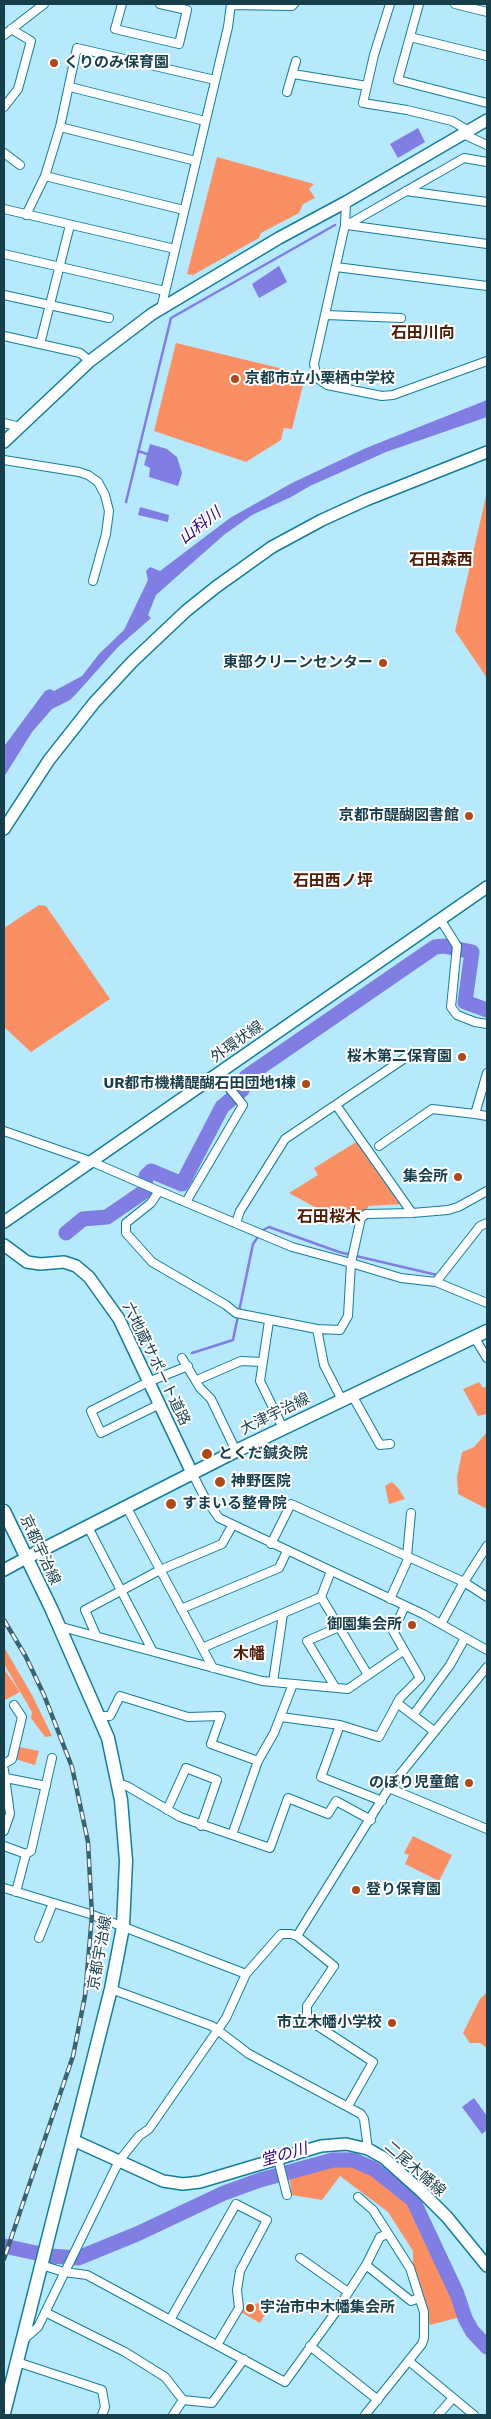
<!DOCTYPE html>
<html>
<head>
<meta charset="utf-8">
<style>
	body { margin:0 }
	#map { position:relative; width:491px; height:2419px; overflow:hidden; background:#b6e9fc; font-family:"Work Sans",sans-serif }
	canvas { display:block }
	.frame { position:absolute; inset:0; border:5px solid #173e4b; pointer-events:none }
</style>
</head>
<body>
<div id="map">
<canvas width="491" height="2419"></canvas>
<div class="frame"></div>
</div>
<script>
const ctx = document.querySelector('canvas').getContext('2d');
ctx.lineJoin = 'round';
function fill(path, color) { ctx.fillStyle = color; ctx.fill(path, 'evenodd'); }
const poly = rows => new Path2D(rows.map(r => 'M' + r).join(''));
function stroke(path, color, width, dash) { ctx.strokeStyle = color; ctx.lineWidth = width; ctx.lineCap = dash ? 'butt' : 'round'; ctx.setLineDash(dash || []); ctx.stroke(path); }
function write(font, color, halo, rows, align = 'center') {
  ctx.font = font + ' "Work Sans","Noto Sans JP",sans-serif'; ctx.lineWidth = 4; ctx.setLineDash([]); ctx.textBaseline = 'middle'; ctx.strokeStyle = halo; ctx.fillStyle = color; for (const [text, x, y, turn = 0] of rows) {
    ctx.save(); ctx.translate(x, y); ctx.rotate((+turn || 0) * Math.PI / 180); ctx.textAlign = isNaN(turn) ? turn : align; if (halo) ctx.strokeText(text, 0, 0); ctx.fillText(text, 0, 0); ctx.restore();
  }
}
fill(poly([
	[217,157,314,184,309,189,315,198,303,204,299,213,261,233,259,238,193,275,187,274],
	[176,343,300,373,303,385,292,429,284,428,281,440,246,462,154,431],
	[487,492,487,678,455,631],
	[39,905,46,906,110,999,31,1052,4,1027,4,928],
	[361,1139,405,1204,369,1206,356,1222,352,1222,335,1218,289,1193,318,1175,314,1168],
	[479,1382,483,1388,487,1386,487,1414,478,1416,463,1389],
	[487,1432,487,1509,458,1494,457,1477,462,1452,474,1447],
	[392,1482,399,1489,405,1499,389,1504,385,1486],
	[4,1647,32,1695,52,1736,45,1737,31,1718,32,1712,4,1664],
	[4,1669,20,1692,5,1700,4,1699],
	[19,1747,39,1751,35,1765,15,1759],
	[413,1836,452,1855,439,1881,405,1864,409,1855,404,1853],
	[485,1994,487,1995,487,2048,480,2043,470,2043,463,2033,480,1999],
	[334,2164,353,2164,372,2172,409,2204,453,2295,460,2317,430,2325,413,2268,413,2251,388,2212,340,2176,322,2200,292,2195,289,2176],
	[271,2298,273,2300,260,2323,239,2311,241,2306,251,2306]
]), '#fa8f64');
fill(poly([
	[418,128,425,142,398,158,390,144],
	[279,266,287,282,259,298,252,284],
	[487,400,487,417,386,452,310,486,291,497,252,515,225,534,156,595,148,615,151,618,118,647,76,694,70,700,52,709,32,732,4,777,5,745,45,691,50,689,54,691,82,676,99,654,124,630,148,580,146,571,150,567,160,571,230,518,292,483,366,448],
	[150,444,167,449,177,457,182,473,178,486,149,477,150,468,144,465],
	[140,507,169,515,168,522,138,515],
	[474,2098,487,2116,487,2130,482,2134,462,2107]
]), '#807de3');
stroke(poly([
	[376,204,433,171],
	[138,451,147,454],
	[126,502,171,318,335,225],
	[192,1353,233,1340,253,1244,263,1230,269,1227,339,1252,437,1275]
]), '#807de3', 2.5);
stroke(poly([
	[66,1233,83,1219,107,1217,145,1191,146,1176,151,1171,182,1184,222,1107,242,1090,246,1077,435,947,444,946,472,952,465,1002,487,1010],
	[4,2246,50,2256,78,2258,137,2234,224,2193,260,2180,333,2160,353,2160,374,2169,413,2200,457,2294,465,2318,472,2331,487,2347]
]), '#807de3', 15);
const street = poly([
	[122,4,115,29,179,44,187,10,160,4],
	[390,4,374,55,363,103,407,110,452,121,469,131],
	[419,4,398,80,487,103],
	[455,4,487,12],
	[231,5,292,6,294,4],
	[4,35,44,4],
	[410,37,487,56],
	[293,74,367,86],
	[70,87,205,121],
	[287,92,296,61],
	[4,107,18,89,31,41,11,29],
	[60,127,196,161],
	[463,134,487,145],
	[4,153,20,165],
	[45,176,184,210],
	[406,191,487,202],
	[346,202,345,225,314,364,317,378,327,385,382,396,393,395,487,361],
	[4,209,175,249],
	[26,215,45,176,60,127,77,48,215,80],
	[347,225,464,158,487,162],
	[347,225,487,244],
	[4,254,165,291],
	[336,267,487,286],
	[4,295,109,318],
	[161,309,228,27,231,4],
	[326,315,401,318],
	[4,336,80,353,90,361],
	[40,344,70,225],
	[4,423,20,427],
	[4,460,79,472,88,475,98,482,105,495,109,511,106,534,93,581],
	[440,919,457,946,451,1007,457,1015,475,1022,487,1024],
	[487,1073,475,1114,487,1116],
	[336,1105,412,1213],
	[4,1131,90,1161,159,1191],
	[379,1146,432,1109,475,1114],
	[487,1191,458,1207,448,1210,412,1213,366,1214,361,1218,351,1263,348,1316,340,1330,317,1329,236,1313,226,1305,152,1262,126,1233,126,1223,151,1203,159,1191,292,1247,351,1263,401,1278,436,1282,487,1303],
	[186,1202,243,1105,218,1074],
	[236,1223,240,1211,285,1139,414,1052],
	[436,1282,480,1226,487,1223],
	[269,1321,260,1381,283,1428],
	[317,1329,324,1365,342,1400],
	[474,1337,487,1358],
	[182,1358,200,1388,211,1399,236,1451],
	[197,1380,241,1361,262,1362],
	[352,1395,380,1445,390,1444],
	[160,1404,101,1433,91,1411,148,1382,188,1366],
	[192,1473,205,1498,219,1518,423,1614,487,1650],
	[127,1508,213,1668],
	[88,1527,152,1650],
	[271,1544,291,1504,464,1582,441,1624],
	[487,1546,464,1582,487,1597],
	[407,1556,411,1513],
	[321,1597,368,1675],
	[390,1599,409,1557],
	[181,1609,279,1568,287,1551],
	[58,1626,262,1681,348,1689,403,1651],
	[96,1635,85,1610,160,1570,222,1544,232,1526],
	[202,1648,321,1597,331,1571],
	[273,1682,283,1614],
	[335,1687,307,1641,339,1627],
	[397,1703,434,1731],
	[414,1714,450,1665,465,1638],
	[98,1716,110,1716,120,1696,188,1717,221,1716,211,1744,258,1761],
	[281,1717,340,1725,379,1737,400,1698,420,1678,393,1631,405,1606],
	[340,1725,321,1777,382,1801],
	[4,1764,12,1759,22,1717,14,1705],
	[4,1770,10,1814,4,1831],
	[6,1778,46,1786],
	[117,1783,127,1786,180,1817,270,1848,288,1798,328,1814,336,1801,371,1820],
	[389,1788,487,1829],
	[167,1810,186,1768,217,1780,201,1826],
	[232,1835,258,1761,274,1733,293,1684],
	[4,1846,26,1854],
	[4,1888,90,1914,246,1974],
	[16,1892,26,1854,31,1851,52,1758],
	[297,1936,389,1788,487,1667],
	[39,1938,53,1903],
	[111,1989,212,2026,249,2054,361,2114,364,2119,368,2149],
	[278,2159,287,2195],
	[358,2197,373,2210,410,2268,424,2312,424,2338,422,2344,365,2415],
	[300,2258,348,2292],
	[41,2265,64,2272,87,2275,285,2382,335,2313,366,2265,380,2237,388,2234],
	[366,2265,411,2301,419,2298],
	[45,2312,125,2352,165,2377,183,2400],
	[170,2320,236,2204,267,2220,240,2271,237,2290,239,2308,217,2345],
	[22,2341,38,2327,119,2161,139,2136,149,2129,226,2018,246,1974,281,1934,291,1934,297,1936,334,1966,307,2006,307,2015,310,2021,373,2062,348,2106],
	[310,2346,378,2400],
	[17,2362,102,2390,105,2407,102,2415],
	[410,2362,474,2415],
	[173,2415,183,2400,212,2403,244,2359],
	[438,2415,453,2398]
]);
const secondary = poly([
	[4,442,90,361,152,314,279,238,346,202,487,120],
	[4,829,49,760,94,703,132,662,186,611,216,587,272,547,322,520,366,500,487,452],
	[4,1222,487,887],
	[4,1245,27,1262,40,1264,64,1262,76,1266,89,1277,119,1319,192,1473],
	[4,1570,26,1558],
	[73,2140,163,2181,183,2184,200,2182,321,2146,346,2144,368,2149,384,2158,422,2192,447,2217,487,2266]
]);
const primary = poly([
	[4,1511,51,1608,108,1738,121,1800,126,1861,123,1927,111,1989,4,2413],
	[26,1558,236,1451,487,1331]
]);
stroke(street, '#127d9a', 10);
stroke(secondary, '#127d9a', 14);
stroke(primary, '#127d9a', 15);
stroke(street, '#fff', 8);
stroke(secondary, '#fff', 11);
stroke(primary, '#fff', 12);
const rail = poly([
	[4,1620,26,1657,44,1695,72,1767,88,1842,92,1915,85,1996,73,2056,4,2259]
]);
stroke(rail, '#396371', 4.5);
stroke(rail, '#fff', 2.5, [8]);
for (const [x, y, r, color] of [
	[54,63,5,"#ae4919"],
	[235,379,5,"#ae4919"],
	[383,663,5,"#ae4919"],
	[469,816,5,"#ae4919"],
	[462,1057,5,"#ae4919"],
	[306,1084,5,"#ae4919"],
	[458,1177,5,"#ae4919"],
	[207,1454,6,"#ae4919"],
	[220,1482,6,"#ae4919"],
	[171,1504,6,"#ae4919"],
	[412,1625,5,"#ae4919"],
	[469,1783,5,"#ae4919"],
	[356,1890,5,"#ae4919"],
	[392,2023,5,"#ae4919"],
	[250,2308,5,"#ae4919"]
]) { const dot = new Path2D(); dot.arc(x, y, r, 0, 2 * Math.PI); ctx.fillStyle = color; ctx.fill(dot); stroke(dot, '#fff', 2); }
write('bold 15px', '#173e4b', '#fff', [
	["くりのみ保育園",64,63,"left"],
	["京都市立小栗栖中学校",245,379,"left"],
	["東部クリーンセンター",373,663],
	["京都市醍醐図書館",459,816],
	["桜木第二保育園",452,1057],
	["UR都市機構醍醐石田団地1棟",296,1084],
	["集会所",448,1177],
	["とくだ鍼灸院",218,1454,"left"],
	["神野医院",231,1482,"left"],
	["すまいる整骨院",182,1504,"left"],
	["御園集会所",402,1625],
	["のぼり児童館",459,1783],
	["登り保育園",366,1890,"left"],
	["市立木幡小学校",382,2023],
	["宇治市中木幡集会所",260,2308,"left"]
], 'right');
write('15px', '#173e4b', '#fff', [
	["外環状線",237,1042,-35],
	["六地蔵サポート道路",156,1364,64],
	["大津宇治線",275,1414,-26],
	["京都宇治線",40,1550,65],
	["京都宇治線",100,1953,-80],
	["二尾木幡線",415,2169,41]
]);
write('bold 16px', '#4f1e08', '#fff', [
	["石田川向",423,333],
	["石田森西",441,560],
	["石田西ノ坪",333,881],
	["石田桜木",329,1217],
	["木幡",249,1654]
]);
write('italic 16px', '#2d0484', '#fff', [
	["山科川",200,526,-38],
	["堂の川",284,2155,-16]
]);
</script>
</body>
</html>
